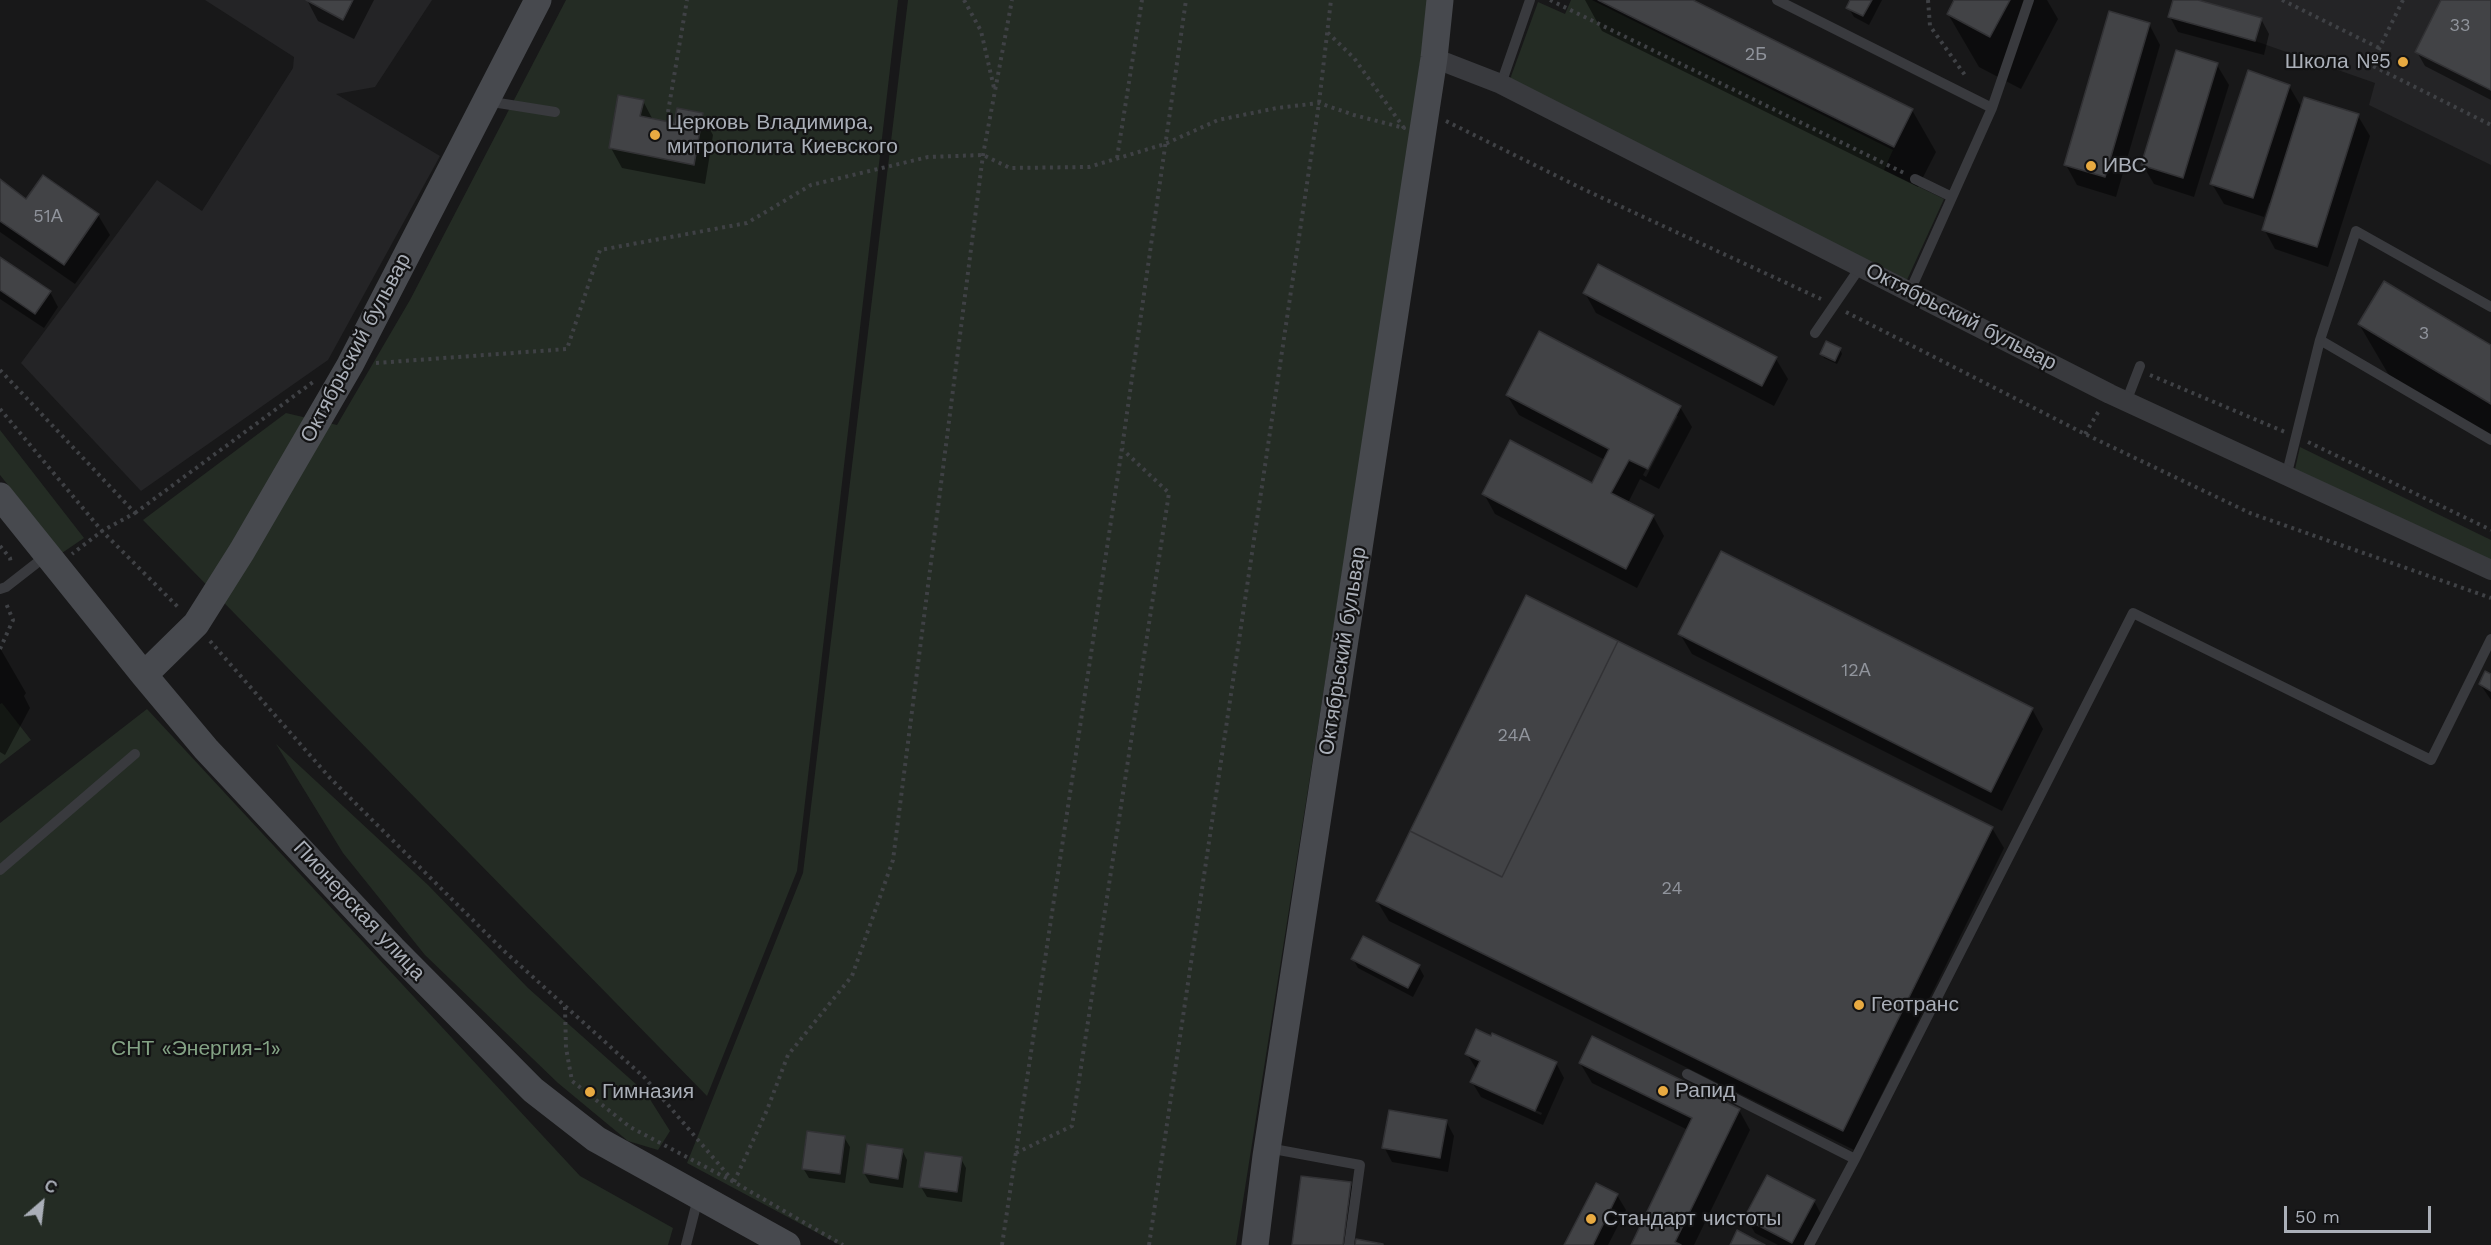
<!DOCTYPE html>
<html>
<head>
<meta charset="utf-8">
<style>
	body { margin:0 }
	#map { position:relative; width:2491px; height:1245px; overflow:hidden; background:#181819; font-family:"Work Sans",sans-serif }
	canvas { display:block }
	.north { position:absolute; left:12px; top:1173px; width:60px; height:60px; -webkit-text-stroke:4px #131314; paint-order:stroke; rotate:28deg; font-size:16px; font-weight:700; line-height:24px; text-align:center; color:#aaafb8 }
	.north::after { content:''; display:block; margin:auto; width:21px; height:27px; background:#aaafb8; clip-path:polygon(50% 0,100% 100%,50% 72%,0 100%) }
	.scale { position:absolute; left:2284px; top:1206px; width:147px; height:27px; box-sizing:border-box; border:3px solid #aaafb8; border-top:0; padding-left:8px; font-size:18px; line-height:21px; white-space:nowrap; color:#aaafb8; -webkit-text-stroke:4px #131314; paint-order:stroke }
</style>
</head>
<body>
<div id="map">
<canvas width="2491" height="1245"></canvas>
<div class="north">С</div>
<div class="scale">50 m</div>
</div>
<script>
const ctx = document.querySelector('canvas').getContext('2d');
ctx.lineJoin = 'round';
function fill(path, color) { ctx.fillStyle = color; ctx.fill(path, 'evenodd'); }
const poly = rows => new Path2D(rows.map(r => 'M' + r).join(''));
function stroke(path, color, width, dash) { ctx.strokeStyle = color; ctx.lineWidth = width; ctx.lineCap = dash ? 'butt' : 'round'; ctx.setLineDash(dash || []); ctx.stroke(path); }
function write(font, color, halo, rows, align = 'center') {
  ctx.font = font + ' "Work Sans",sans-serif'; ctx.lineWidth = 4.5; ctx.setLineDash([]); ctx.textBaseline = 'middle'; ctx.strokeStyle = halo; ctx.fillStyle = color; for (const [text, x, y, turn = 0] of rows) {
    ctx.save(); ctx.translate(x, y); ctx.rotate((+turn || 0) * Math.PI / 180); ctx.textAlign = isNaN(turn) ? turn : align; if (halo) ctx.strokeText(text, 0, 0); ctx.fillText(text, 0, 0); ctx.restore();
  }
}
fill(poly([
	[205,0,432,0,375,87,336,94,440,156,328,360,141,491,21,363,157,180,202,211,293,68,294,57],
	[2198,0,2491,0,2491,165,2369,105,2375,83,2255,41,2261,18]
]), '#242426');
fill(poly([
	[566,0,898,0,797,871,707,1096,143,520,286,413,337,425,410,300],
	[908,0,1428,0,1410,144,1236,1245,840,1245,687,1163,803,873],
	[1571,0,1592,0,1893,150,1884,170,1944,199,1906,282,1509,82,1538,2,1565,14],
	[0,430,84,538,62,553,0,475],
	[2300,447,2491,540,2491,564,2294,474],
	[2,703,31,740,0,764,0,704],
	[147,709,580,1176,673,1228,668,1245,0,1245,0,823],
	[276,744,428,885,528,988,646,1093,670,1131,658,1150,628,1141,558,1083,425,955,343,853]
]), '#242c24');
fill(poly([
	[307,0,374,0,354,39,318,21],
	[1585,0,1689,0,1912,110,1936,152,1918,187,1602,31],
	[1852,0,1882,0,1869,25,1854,17,1848,7],
	[1956,0,2047,0,2058,19,2021,89,1979,67,1948,14],
	[2174,0,2192,0,2261,19,2269,34,2264,55,2178,32,2170,17],
	[2443,0,2491,0,2491,100,2425,66,2417,52],
	[2149,24,2160,45,2116,197,2077,185,2066,165],
	[2217,65,2229,85,2194,197,2154,184,2142,164],
	[2289,86,2302,108,2358,116,2370,136,2328,267,2275,249,2264,229,2272,204,2269,203,2264,217,2224,204,2212,184],
	[643,101,653,120,675,125,702,115,713,135,705,184,622,168,611,148],
	[0,181,26,201,98,215,110,235,75,284,0,232],
	[0,259,50,292,58,307,44,328,0,299],
	[1599,266,1776,359,1788,379,1774,406,1596,313,1585,293],
	[2359,324,2491,346,2491,437,2390,377],
	[1840,349,1842,354,1837,364,1824,358,1822,354],
	[1507,395,1680,407,1692,427,1659,489,1640,479,1628,503,1653,516,1664,536,1637,588,1495,514,1484,494,1592,485,1605,460,1519,415],
	[1674,416,1678,416,1646,477,1643,475],
	[1680,634,2032,709,2043,729,2002,811,1692,654],
	[0,648,26,693,24,696,30,708,5,755,0,752],
	[2491,676,2491,700,2480,684],
	[1992,828,2004,848,1854,1150,1389,921,1377,901],
	[1353,959,1419,967,1424,976,1413,997,1358,968],
	[1467,1054,1556,1063,1564,1078,1543,1125,1481,1097,1472,1082,1477,1070],
	[1483,1086,1542,1113,1541,1115,1483,1089],
	[1580,1063,1739,1110,1750,1130,1694,1245,1632,1245,1688,1130,1592,1083],
	[1446,1121,1454,1136,1448,1172,1392,1162,1384,1147],
	[844,1137,850,1147,845,1183,809,1178,803,1168],
	[902,1150,907,1160,903,1188,870,1183,864,1173],
	[961,1159,966,1168,962,1202,927,1197,921,1187],
	[1350,1183,1358,1198,1353,1245,1294,1245],
	[1617,1195,1626,1210,1608,1245,1566,1245],
	[1814,1201,1822,1216,1807,1245,1778,1245,1755,1233,1746,1218]
]), '#0007');
const building = poly([
	[306,0,353,0,343,20,306,0],
	[1598,0,1693,0,1913,109,1894,147,1598,0],
	[1850,0,1872,0,1863,16,1846,8,1850,0],
	[1954,0,2010,0,1990,37,1947,14,1954,0],
	[2173,0,2198,0,2262,18,2255,41,2168,17,2173,0],
	[2441,0,2491,0,2491,90,2415,52,2441,0],
	[2109,11,2150,23,2105,177,2064,165,2109,11],
	[2176,50,2218,63,2183,178,2141,165,2176,50],
	[2248,70,2290,85,2253,198,2210,184,2248,70],
	[618,95,644,100,640,116,674,123,677,108,703,113,694,165,609,148,618,95],
	[2304,97,2359,114,2317,247,2262,230,2304,97],
	[43,175,99,214,64,265,0,221,0,179,26,199,43,175],
	[0,257,51,291,35,314,0,290,0,257],
	[1598,264,1777,357,1762,386,1583,293,1598,264],
	[2384,281,2491,345,2491,404,2358,324,2384,281],
	[1539,331,1681,406,1648,469,1629,460,1611,493,1654,515,1626,569,1482,494,1510,440,1592,483,1609,449,1506,395,1539,331],
	[1826,341,1841,348,1835,361,1820,354,1826,341],
	[1721,551,2033,708,1991,792,1678,634,1721,551],
	[1526,595,1618,641,1502,877,1410,831,1526,595],
	[1618,641,1993,827,1843,1131,1376,901,1410,831,1502,877,1618,641],
	[2485,671,2491,674,2491,691,2479,684,2485,671],
	[1363,936,1420,965,1408,988,1351,959,1363,936],
	[1476,1029,1491,1036,1492,1033,1557,1062,1535,1111,1470,1082,1480,1061,1465,1054,1476,1029],
	[1592,1036,1740,1109,1675,1242,1681,1245,1631,1245,1692,1118,1579,1063,1592,1036],
	[1389,1110,1447,1120,1440,1158,1382,1148,1389,1110],
	[807,1131,845,1136,840,1174,802,1169,807,1131],
	[867,1144,903,1149,898,1179,863,1173,867,1144],
	[925,1152,962,1157,957,1192,919,1187,925,1152],
	[1767,1175,1815,1200,1792,1243,1744,1218,1767,1175],
	[1301,1176,1351,1182,1343,1245,1292,1245,1301,1176],
	[1596,1183,1618,1194,1593,1245,1564,1245,1596,1183],
	[1737,1230,1765,1245,1730,1245,1737,1230],
	[1356,1239,1383,1244,1383,1245,1355,1245,1356,1239]
]);
fill(building, '#424346');
stroke(building, '#323235', 1.5);
stroke(poly([
	[964,0,981,31,994,88],
	[1550,0,1904,173],
	[1928,0,1930,26,1967,78],
	[2282,0,2379,48],
	[2403,0,2371,65,2491,125],
	[668,112,687,0],
	[1446,121,1583,189,1821,299],
	[1117,158,1142,0],
	[1846,312,2085,434,2250,513,2491,598],
	[376,363,567,349,600,250,747,223,811,185,928,157,983,155,1010,168,1089,167,1165,144,1218,120,1277,108,1319,103,1354,115,1404,128,1354,58,1327,32],
	[0,370,135,513,102,531,72,554],
	[2150,375,2285,432],
	[0,409,102,531,180,609],
	[2085,434,2100,409],
	[2308,442,2491,530],
	[135,513,313,382],
	[0,546,10,558,11,564],
	[210,641,330,778,504,951,645,1078,734,1182],
	[0,649,13,620,5,601],
	[565,1007,566,1048,572,1081,630,1127,734,1182,843,1245],
	[1016,1153,1072,1126,1169,493,1122,449],
	[734,1182,767,1110,788,1055,852,976,893,860,983,155,1012,0],
	[1002,1245,1122,448,1186,0],
	[1149,1245,1319,103,1331,0]
]), '#3f4145', 4, [3, 4.5]);
stroke(poly([
	[1777,0,1992,108,1910,291],
	[1501,84,1530,0],
	[486,101,555,112],
	[1992,108,2029,0],
	[1915,179,1952,197],
	[2491,307,2356,231,2320,340,2491,440],
	[1815,333,1861,266],
	[2126,402,2140,366],
	[2286,477,2320,340],
	[0,589,6,587,47,555],
	[0,870,135,754],
	[1687,1074,1855,1159],
	[1268,1148,1360,1165,1349,1245],
	[686,1245,698,1198],
	[1809,1245,1855,1159,2133,613,2431,760,2491,639]
]), '#393a3e', 10);
stroke(poly([
	[1434,58,1501,84,2110,394,2491,570]
]), '#393a3e', 20);
stroke(poly([
	[0,496,144,675,206,749,393,949,533,1090,596,1139,787,1245],
	[144,675,196,624,242,551,350,365,538,0],
	[1255,1245,1266,1156,1434,58,1440,0]
]), '#47494e', 27);
for (const [x, y, r, color] of [
	[2403,62,6,"#e8aa41"],
	[655,135,6,"#e8aa41"],
	[2091,166,6,"#e8aa41"],
	[1859,1005,6,"#e8aa41"],
	[1663,1091,6,"#e8aa41"],
	[590,1092,6,"#e8aa41"],
	[1591,1219,6,"#e8aa41"]
]) { const dot = new Path2D(); dot.arc(x, y, r, 0, 2 * Math.PI); ctx.fillStyle = color; ctx.fill(dot); stroke(dot, '#131314', 2); }
write('18px', '#90949c', null, [
	["33",2460,26],
	["2Б",1756,55],
	["51А",48,217],
	["3",2424,334],
	["12А",1856,671],
	["24А",1514,736],
	["24",1672,889]
]);
write('21px', '#aaafb8', '#131314', [
	["Школа №5",2391,62,"right"],
	["Церковь Владимира,",667,123],
	["митрополита Киевского",667,147],
	["ИВС",2103,166],
	["Геотранс",1871,1005],
	["Рапид",1675,1091],
	["Гимназия",602,1092],
	["Стандарт чистоты",1603,1219]
], 'left');
write('21px', '#aaafb8', '#131314', [
	["Октябрьский бульвар",1961,317,27],
	["Октябрьский бульвар",356,348,-62],
	["Октябрьский бульвар",1343,651,-81],
	["Пионерская улица",359,911,47]
]);
write('21px', '#83a284', '#131314', [
	["СНТ «Энергия-1»",196,1049]
]);
</script>
</body>
</html>
